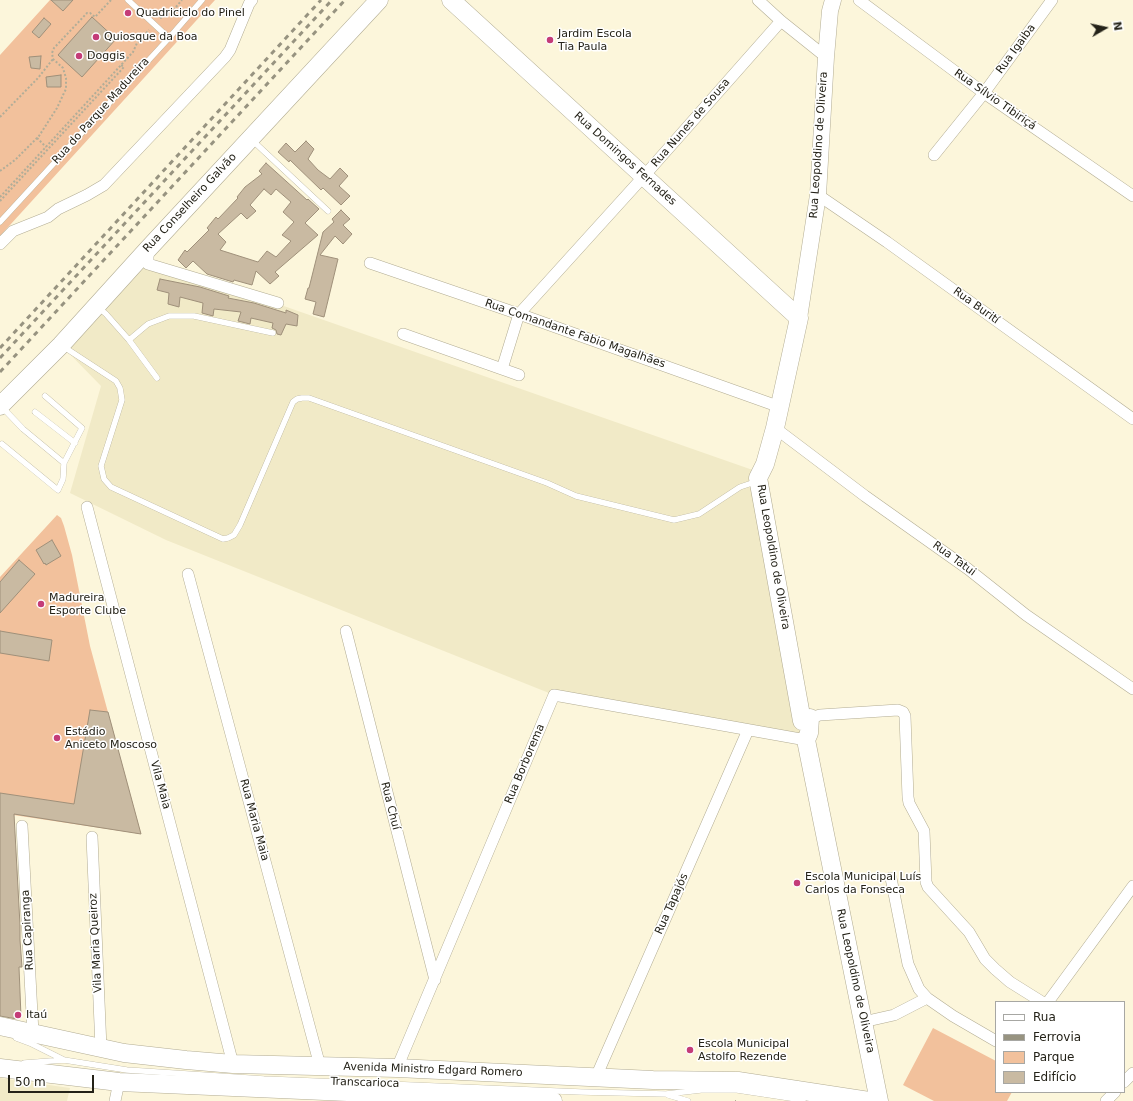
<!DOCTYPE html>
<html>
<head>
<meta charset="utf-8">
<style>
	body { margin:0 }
	#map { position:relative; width:1133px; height:1101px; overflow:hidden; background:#fcf6db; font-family:"DejaVu Sans",sans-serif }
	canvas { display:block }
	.legend { position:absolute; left:995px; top:1001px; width:130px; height:92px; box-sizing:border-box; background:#fff; border:1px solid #a7a7a3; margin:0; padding:5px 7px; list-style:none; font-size:12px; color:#242218 }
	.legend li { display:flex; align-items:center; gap:8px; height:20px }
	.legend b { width:20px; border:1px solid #a7a7a3 }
	.north { position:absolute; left:1085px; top:8px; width:40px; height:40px; -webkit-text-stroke:3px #fff; paint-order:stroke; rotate:81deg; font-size:11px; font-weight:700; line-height:16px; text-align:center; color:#242218 }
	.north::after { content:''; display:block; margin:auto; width:14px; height:18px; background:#242218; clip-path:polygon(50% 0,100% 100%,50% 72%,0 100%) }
	.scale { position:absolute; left:8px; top:1075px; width:86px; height:18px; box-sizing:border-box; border:2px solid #242218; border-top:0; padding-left:5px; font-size:12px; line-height:14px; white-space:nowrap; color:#242218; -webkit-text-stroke:3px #fff; paint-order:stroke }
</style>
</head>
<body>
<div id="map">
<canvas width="1133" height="1101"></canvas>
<ul class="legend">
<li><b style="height:5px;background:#fff"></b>Rua</li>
<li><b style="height:5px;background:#979380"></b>Ferrovia</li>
<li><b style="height:11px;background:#f2c19c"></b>Parque</li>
<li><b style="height:11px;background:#c9baa2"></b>Edifício</li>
</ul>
<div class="north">N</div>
<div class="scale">50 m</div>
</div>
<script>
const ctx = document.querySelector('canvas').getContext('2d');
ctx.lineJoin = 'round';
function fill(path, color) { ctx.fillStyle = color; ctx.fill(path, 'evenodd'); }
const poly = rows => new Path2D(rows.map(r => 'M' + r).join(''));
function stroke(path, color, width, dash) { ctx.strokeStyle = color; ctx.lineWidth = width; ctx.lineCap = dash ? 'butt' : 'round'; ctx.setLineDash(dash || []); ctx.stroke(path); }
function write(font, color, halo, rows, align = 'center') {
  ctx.font = font + ' "DejaVu Sans",sans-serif'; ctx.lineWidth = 3; ctx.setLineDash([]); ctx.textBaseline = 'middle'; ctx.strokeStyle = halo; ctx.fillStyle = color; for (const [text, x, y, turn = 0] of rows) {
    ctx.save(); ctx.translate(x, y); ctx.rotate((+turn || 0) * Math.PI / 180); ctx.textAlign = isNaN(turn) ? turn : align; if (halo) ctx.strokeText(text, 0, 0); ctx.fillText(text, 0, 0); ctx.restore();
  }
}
fill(poly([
	[148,264,258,297,767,475,810,718,806,740,554,695,166,540,70,493,101,386,61,345],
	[0,1078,70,1088,67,1101,0,1101]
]), '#f1eac7');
fill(poly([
	[50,0,215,0,0,236,0,55],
	[57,515,61,518,64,526,72,555,90,646,141,834,0,813,0,577],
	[933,1028,996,1061,996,1092,1012,1092,1007,1101,934,1101,903,1085]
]), '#f2c19c');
const building = poly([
	[51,0,73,0,63,11,51,0],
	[92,17,116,39,82,77,58,55,92,17],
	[44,18,51,24,39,38,32,32,44,18],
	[41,56,40,69,31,68,29,57,41,56],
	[61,75,61,87,47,87,46,77,61,75],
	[306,141,314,149,308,159,318,170,330,179,340,168,348,176,339,186,350,196,341,205,323,188,321,190,290,160,289,162,278,152,286,143,295,152,306,141],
	[266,163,307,200,308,199,319,209,305,223,318,235,275,272,279,276,270,284,256,271,252,285,234,280,233,282,207,274,193,261,186,268,178,260,185,250,187,252,209,230,207,228,216,217,218,219,238,198,237,197,245,187,262,174,259,171,266,163],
	[264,189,271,195,276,189,291,202,283,212,294,222,282,235,291,241,276,257,267,251,258,262,220,250,226,242,218,234,241,213,247,219,256,211,250,205,264,189],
	[341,210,350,219,343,225,352,234,343,244,335,236,320,255,338,259,324,317,313,314,316,302,305,299,308,288,309,288,323,232,334,222,332,219,341,210],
	[160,279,200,287,229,296,228,298,254,303,286,313,286,310,298,315,297,326,286,324,281,335,277,334,276,330,272,328,273,323,251,318,250,324,238,321,241,312,214,309,213,316,202,313,203,303,180,297,179,307,168,304,169,293,157,290,160,279],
	[52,540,61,556,46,565,45,563,44,564,36,550,52,540],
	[19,560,35,574,0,613,0,582,19,560],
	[0,631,52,640,49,661,0,653,0,631],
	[90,710,108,712,141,834,14,814,20,925,20,940,22,967,19,967,21,1017,17,1019,0,1016,0,793,74,804,90,710]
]);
fill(building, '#c9baa2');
stroke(building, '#9f907a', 1);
const lane = poly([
	[128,0,169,38],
	[252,140,328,211],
	[0,222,169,38,202,0],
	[98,307,106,314,129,340,157,378],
	[129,340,148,324,169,316,194,316,273,333],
	[64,347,116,381,120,388,122,400,101,466,104,479,111,487,223,539,228,538,234,535,240,525,293,402,297,399,302,398,309,398,547,483,576,496,674,520,699,514,740,487,752,483,755,481],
	[45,396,82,428,64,463],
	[35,412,75,443],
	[2,444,58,490,63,479,64,463,23,429,2,407],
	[16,1038,32,1044,64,1060],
	[24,1063,64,1060,127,1070,264,1079,581,1092,666,1094,701,1090,737,1090,803,1100],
	[668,1095,688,1101]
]);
const street = poly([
	[758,0,781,21,826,57],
	[859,0,984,93,1133,196],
	[934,155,984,93,1052,0],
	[818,195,887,242,1133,419],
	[0,244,13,231,48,217,58,209,87,195,104,185,225,57,230,50,249,4,252,0],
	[148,249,148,264,278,303],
	[370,263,519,314,780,407],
	[403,334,519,375],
	[502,369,519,314,644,176,781,21],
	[775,428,865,496,968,569,1026,615,1133,689],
	[87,507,233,1064],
	[188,574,320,1066],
	[346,631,435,980],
	[810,718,820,715,898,710,903,712,905,716,908,797,909,803,924,831,926,882,928,887,969,932,985,959,995,969,1010,982,1042,1002],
	[22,826,33,1033],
	[92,837,101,1048],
	[891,878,908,964,919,989,927,998],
	[1048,1002,1133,886],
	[863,1022,894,1015,927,998,953,1016,996,1041],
	[397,1068,554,695,806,740],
	[596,1077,748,730],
	[1124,1082,1133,1073],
	[115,1101,119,1082],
	[1106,1101,1115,1092]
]);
const secondary = poly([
	[799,318,818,195,826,57,830,11,833,0]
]);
const primary = poly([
	[451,0,799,318,775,428,765,464,758,478,802,721,810,718,809,733,806,740,879,1101],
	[0,406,61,345,148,249,379,0],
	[0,1026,124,1053,186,1060,233,1064,397,1068,653,1080,738,1081,869,1101],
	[0,1068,119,1082,553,1101]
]);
stroke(lane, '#b2ac93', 6);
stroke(street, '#b2ac93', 12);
stroke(secondary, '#b2ac93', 17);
stroke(primary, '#b2ac93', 19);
stroke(poly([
	[160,18,170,14,182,0],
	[0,117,38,78,53,59],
	[37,138,46,147],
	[0,171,15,160,39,136,57,108,63,95,66,89,66,78,63,68,53,59,52,53,54,48,87,13,90,13,95,17,111,0],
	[0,197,133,52,137,43,149,30],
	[0,201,124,67,121,65],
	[735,1101,736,1101]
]), '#b1ad98', 2, [2, 2]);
stroke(lane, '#fff', 5.5);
stroke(street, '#fff', 11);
stroke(secondary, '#fff', 16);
stroke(primary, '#fff', 18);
stroke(poly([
	[0,348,321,0],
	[0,358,332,0],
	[0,372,345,0]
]), '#979380', 3, [5, 5]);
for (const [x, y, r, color] of [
	[128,13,4,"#c43c78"],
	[96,37,4,"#c43c78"],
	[550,40,4,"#c43c78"],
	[79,56,4,"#c43c78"],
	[41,604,4,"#c43c78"],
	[57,738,4,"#c43c78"],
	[797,883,4,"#c43c78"],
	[18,1015,4,"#c43c78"],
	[690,1050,4,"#c43c78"]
]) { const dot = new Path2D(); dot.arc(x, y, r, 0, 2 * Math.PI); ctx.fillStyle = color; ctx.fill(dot); stroke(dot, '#fff', 1.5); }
write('11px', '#242218', '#fff', [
	["Quadriciclo do Pinel",136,13],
	["Jardim Escola",558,34],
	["Tia Paula",558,47],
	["Quiosque da Boa",104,37],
	["Doggis",87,56],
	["Madureira",49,598],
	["Esporte Clube",49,611],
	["Estádio",65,732],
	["Aniceto Moscoso",65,745],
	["Escola Municipal Luís",805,877],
	["Carlos da Fonseca",805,890],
	["Itaú",26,1015],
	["Escola Municipal",698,1044],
	["Astolfo Rezende",698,1057]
], 'left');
write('11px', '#242218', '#fff', [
	["Rua Igaiba",1016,49,-54],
	["Rua Sílvio Tibiriçá",995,100,35],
	["Rua do Parque Madureira",101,111,-48],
	["Rua Nunes de Sousa",691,123,-49],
	["Rua Leopoldino de Oliveira",819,145,-86],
	["Rua Domingos Fernades",625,159,42],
	["Rua Conselheiro Galvão",190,203,-47],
	["Rua Burití",976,306,36],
	["Rua Comandante Fabio Magalhães",575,334,19],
	["Rua Leopoldino de Oliveira",773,557,80],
	["Rua Tatui",954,559,36],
	["Rua Borborema",525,764,-67],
	["Vila Maia",160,785,75],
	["Rua Chuí",390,806,76],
	["Rua Maria Maia",254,820,75],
	["Rua Tapajós",672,904,-66],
	["Rua Capiranga",28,930,-93],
	["Vila Maria Queiroz",96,943,-93],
	["Rua Leopoldino de Oliveira",855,981,78],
	["Avenida Ministro Edgard Romero",433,1070,2],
	["Transcarioca",365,1083,2]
]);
</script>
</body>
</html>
